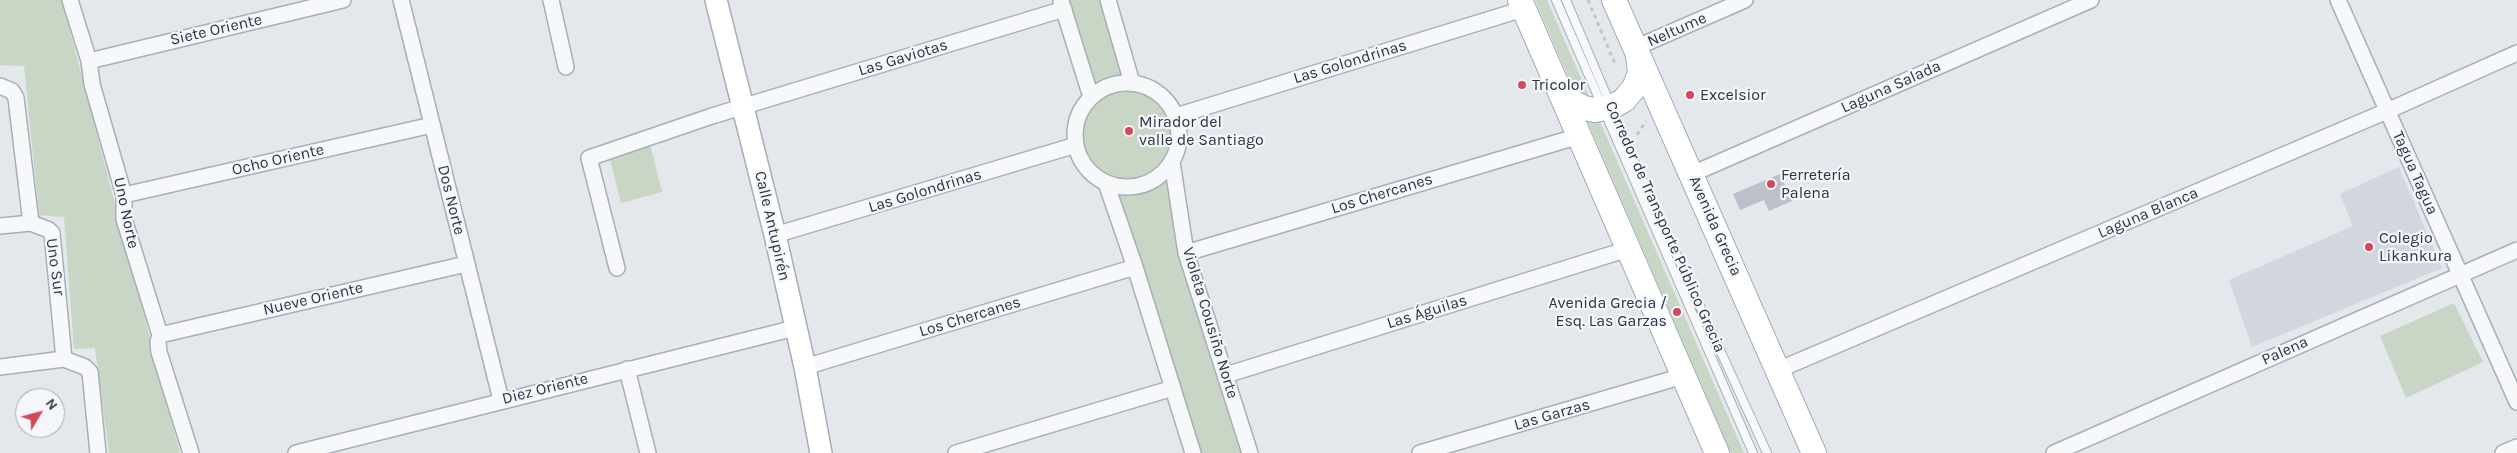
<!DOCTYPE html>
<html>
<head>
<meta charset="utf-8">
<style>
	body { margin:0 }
	#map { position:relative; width:2517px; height:453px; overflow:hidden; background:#e4e7ec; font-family:Karla,sans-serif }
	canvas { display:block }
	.north { position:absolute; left:15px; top:388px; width:50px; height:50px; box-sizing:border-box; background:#f4f6f9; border:1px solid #a4a8b1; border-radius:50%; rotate:53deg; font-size:14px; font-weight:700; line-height:20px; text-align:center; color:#2b3445 }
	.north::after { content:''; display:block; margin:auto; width:18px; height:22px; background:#d1495b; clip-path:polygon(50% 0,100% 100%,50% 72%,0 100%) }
</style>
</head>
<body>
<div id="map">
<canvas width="2517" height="453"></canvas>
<div class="north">N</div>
</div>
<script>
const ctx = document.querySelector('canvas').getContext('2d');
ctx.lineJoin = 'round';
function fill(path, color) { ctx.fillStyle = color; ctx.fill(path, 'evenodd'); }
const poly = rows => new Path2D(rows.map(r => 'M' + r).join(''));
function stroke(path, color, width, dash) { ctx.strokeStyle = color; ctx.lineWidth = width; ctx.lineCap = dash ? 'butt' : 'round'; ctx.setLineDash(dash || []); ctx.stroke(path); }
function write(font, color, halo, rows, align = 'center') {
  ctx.font = font + ' Karla,sans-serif'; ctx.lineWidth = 4.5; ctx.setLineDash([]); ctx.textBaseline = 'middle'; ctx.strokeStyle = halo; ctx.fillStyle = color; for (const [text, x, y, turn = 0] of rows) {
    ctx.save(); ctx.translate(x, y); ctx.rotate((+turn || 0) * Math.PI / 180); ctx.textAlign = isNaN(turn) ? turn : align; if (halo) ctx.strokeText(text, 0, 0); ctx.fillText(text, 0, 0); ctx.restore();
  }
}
fill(poly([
	[2399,167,2442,268,2252,347,2229,280,2353,226,2340,194]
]), '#d2d6de');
fill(poly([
	[0,0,62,0,180,453,109,453,95,348,74,349,64,217,39,215,24,66,0,65],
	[1061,0,1105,0,1132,88,1155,98,1164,107,1170,118,1174,132,1172,146,1167,159,1244,453,1196,453,1109,177,1096,170,1087,158,1081,144,1081,129,1085,114,1095,101],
	[1535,0,1547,0,1744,453,1731,453],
	[650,144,662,192,621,203,609,155],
	[2454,303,2483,362,2406,398,2380,336]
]), '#c9d6c5');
fill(poly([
	[1780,174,1792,201,1769,211,1764,200,1740,210,1733,194]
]), '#bbc0ca');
const lane = poly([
	[1556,0,1753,453],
	[1566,0,1642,179,1767,453]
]);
const street = poly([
	[70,0,89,61,92,84,124,195,124,219,160,335,158,342,159,352,191,453],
	[401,0,501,400],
	[551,0,566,67],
	[1108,0,1132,83],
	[2338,0,2517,402],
	[1061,1,1091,97],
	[1635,48,1745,0],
	[89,61,343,0],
	'1075 135a52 52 0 1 1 104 0a52 52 0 1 1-104 0Z',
	[0,86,12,91,16,98,31,223],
	[1176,116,1523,9],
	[1172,162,1186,253,1250,453],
	[1692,174,2091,0],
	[1106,183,1135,267,1193,453],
	[124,195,432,125],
	[0,226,31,223,49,230,52,233,64,359],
	[775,235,1076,145],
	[1186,253,1579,136],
	[617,268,589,158,712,116,1064,9],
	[160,335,466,264],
	[0,367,64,359,85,367,90,372,98,453],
	[805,367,1135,267],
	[627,369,648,453],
	[1778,370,2387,111,2517,53],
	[1226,375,1628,249],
	[296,453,795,328],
	[956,453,1173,388],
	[1420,453,1683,376],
	[2054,453,2517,250],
	[2503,453,2517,447]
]);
const secondary = poly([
	[716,0,775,235,805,367,821,453]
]);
const primary = poly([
	[1520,0,1717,453],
	[1614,0,1814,453],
	[1559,89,1574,103,1584,108,1595,110,1612,107,1624,100,1634,88,1640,73,1638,55]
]);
stroke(lane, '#a9aeb7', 10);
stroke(street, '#a9aeb7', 18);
stroke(secondary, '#a9aeb7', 24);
stroke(primary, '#a3abb8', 26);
stroke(poly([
	[1588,0,1616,66],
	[1637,135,1646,121]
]), '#c2c5cb', 3, [4, 4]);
stroke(lane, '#f7f8fa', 8);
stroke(street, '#f7f8fa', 15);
stroke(secondary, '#fff', 21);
stroke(primary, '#fff', 24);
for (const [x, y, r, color] of [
	[1522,85,5,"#d1495b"],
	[1690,95,5,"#d1495b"],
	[1129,131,5,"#d1495b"],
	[1771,184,5,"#d1495b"],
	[2369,247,5,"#d1495b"],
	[1677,312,5,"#d1495b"]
]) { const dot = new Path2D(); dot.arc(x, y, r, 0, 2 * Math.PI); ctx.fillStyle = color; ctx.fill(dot); stroke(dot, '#f4f6f9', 2); }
write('16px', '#2b3445', '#f4f6f9', [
	["Siete Oriente",216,30,-13],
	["Neltume",1677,30,-24],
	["Las Gaviotas",903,58,-17],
	["Las Golondrinas",1350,62,-17],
	["Laguna Salada",1891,87,-24],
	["Ocho Oriente",278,160,-13],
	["Tagua Tagua",2415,173,66],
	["Las Golondrinas",925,191,-17],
	["Los Chercanes",1382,194,-17],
	["Dos Norte",451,200,76],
	["Uno Norte",126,213,78],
	["Laguna Blanca",2148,213,-23],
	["Calle Antupirén",772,226,77],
	["Avenida Grecia",1715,226,66],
	["Corredor de Transporte Público Grecia",1665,227,66],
	["Uno Sur",55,267,82],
	["Nueve Oriente",313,299,-13],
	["Las Águilas",1427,312,-17],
	["Los Chercanes",970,317,-17],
	["Violeta Cousiño Norte",1210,323,73],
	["Palena",2285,351,-24],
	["Diez Oriente",545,389,-14],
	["Las Garzas",1552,415,-16]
]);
write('16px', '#2b3445', '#f4f6f9', [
	["Tricolor",1532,85],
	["Excelsior",1700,95],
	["Mirador del",1139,122],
	["valle de Santiago",1139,140],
	["Ferretería",1781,175],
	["Palena",1781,193],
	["Colegio",2379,238],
	["Likankura",2379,256],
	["Avenida Grecia /",1667,303,"right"],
	["Esq. Las Garzas",1667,321,"right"]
], 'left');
</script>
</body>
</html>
